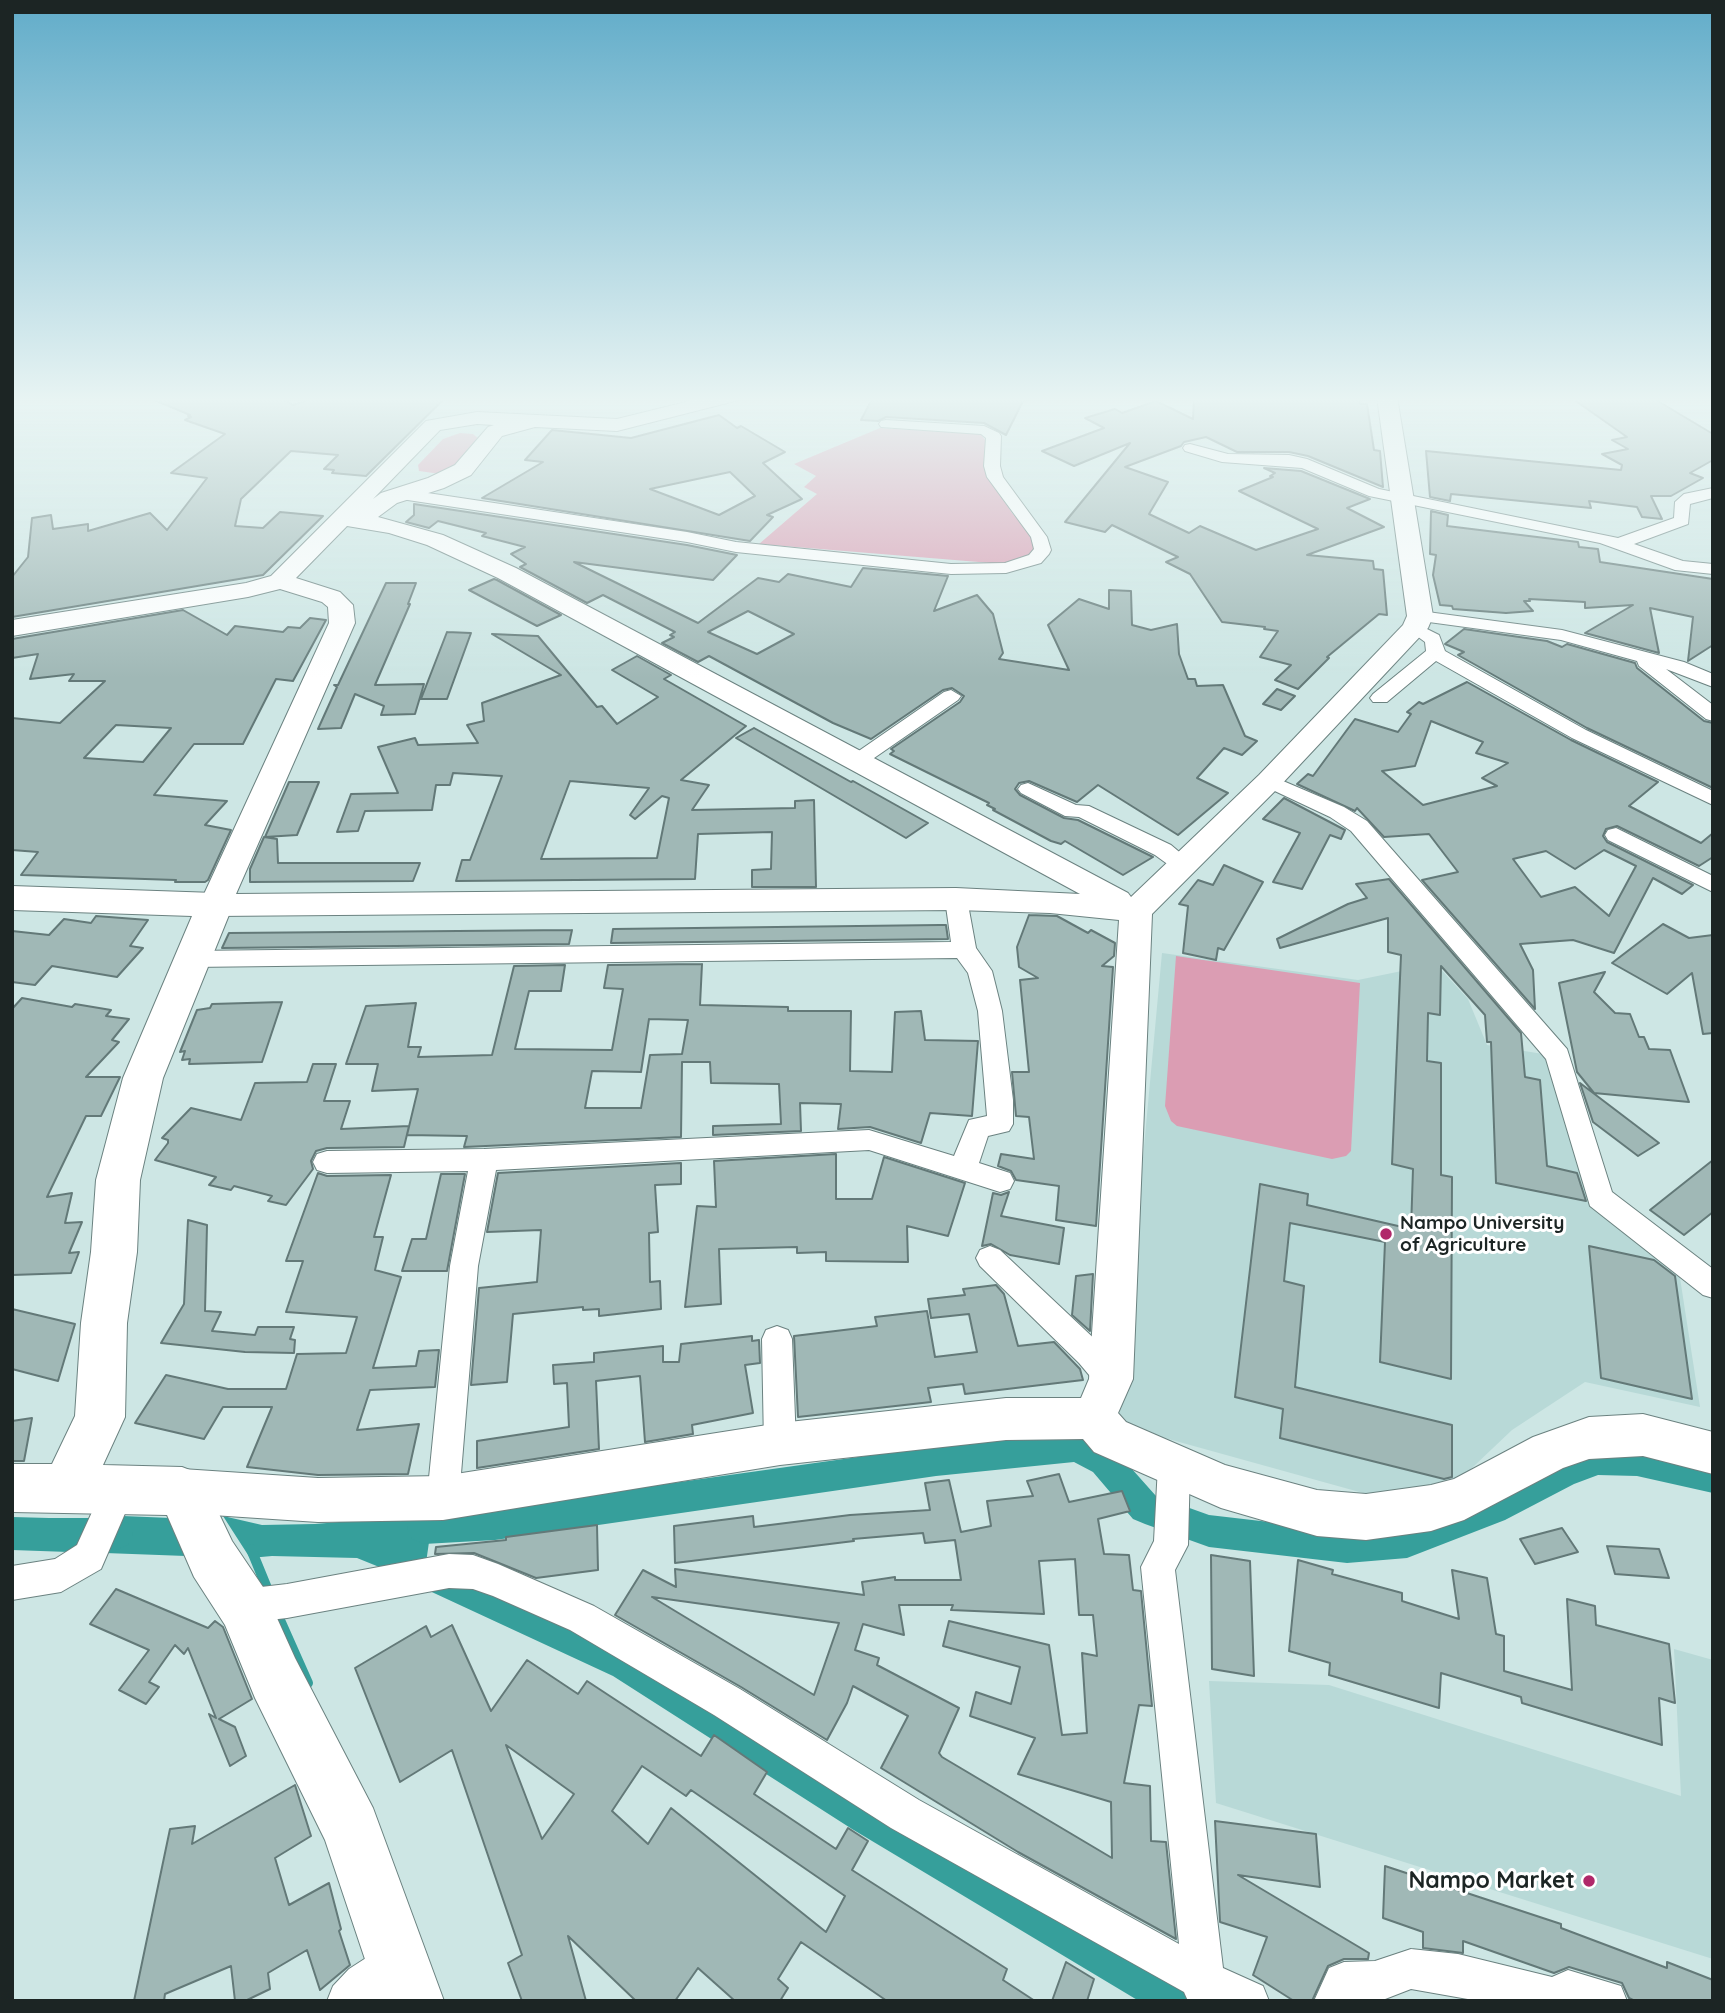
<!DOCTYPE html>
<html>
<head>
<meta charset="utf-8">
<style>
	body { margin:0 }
	#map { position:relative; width:1725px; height:2013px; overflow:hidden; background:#cde6e4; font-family:Quicksand,sans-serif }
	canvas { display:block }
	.frame { position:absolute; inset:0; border:14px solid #1c2524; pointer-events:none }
</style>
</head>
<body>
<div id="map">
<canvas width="1725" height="2013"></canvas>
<div class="frame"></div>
</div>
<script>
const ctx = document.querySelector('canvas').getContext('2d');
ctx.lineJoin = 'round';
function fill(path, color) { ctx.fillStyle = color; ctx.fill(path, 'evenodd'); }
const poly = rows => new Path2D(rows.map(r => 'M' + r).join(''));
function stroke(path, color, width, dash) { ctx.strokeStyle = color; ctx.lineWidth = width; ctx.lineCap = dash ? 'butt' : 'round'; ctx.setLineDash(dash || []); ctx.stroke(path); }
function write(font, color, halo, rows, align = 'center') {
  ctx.font = font + ' Quicksand,sans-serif'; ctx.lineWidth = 6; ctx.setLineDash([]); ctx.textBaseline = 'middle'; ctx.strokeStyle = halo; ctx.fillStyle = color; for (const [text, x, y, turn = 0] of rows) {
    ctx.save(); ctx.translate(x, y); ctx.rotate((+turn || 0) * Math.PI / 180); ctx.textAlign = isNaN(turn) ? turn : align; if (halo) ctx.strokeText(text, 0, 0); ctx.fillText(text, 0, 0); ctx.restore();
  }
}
fill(poly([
	[1162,953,1358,980,1436,964,1468,999,1487,1045,1543,1054,1551,1065,1594,1203,1678,1265,1700,1407,1585,1382,1512,1430,1454,1485,1381,1498,1136,1430,1119,1416],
	[1674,1649,1713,1660,1713,1959,1216,1803,1209,1681,1329,1685,1681,1796]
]), '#b8d9d7');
fill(poly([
	[880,428,981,434,988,444,986,473,1012,513,1031,534,1035,550,1030,557,1003,564,759,544,817,494,804,487,816,476,794,464],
	[460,433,473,434,479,439,454,469,440,474,419,471,418,465,443,439],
	[1176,956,1360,983,1351,1151,1346,1156,1332,1159,1177,1126,1171,1121,1165,1106]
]), '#db9db3');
fill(poly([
	[458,1512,456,1537,429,1542,425,1570,399,1575,357,1558,272,1556,250,1558,223,1516,262,1525,315,1524],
	[123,1516,171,1518,186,1556,105,1553],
	[12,1517,86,1519,69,1552,12,1550]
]), '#369f9b');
stroke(poly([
	[251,1549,269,1593],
	[276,1611,308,1683]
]), '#369f9b', 10);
fill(poly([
	[1077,1432,1115,1450,1156,1496,1209,1515,1347,1531,1407,1526,1483,1497,1552,1462,1598,1445,1637,1446,1713,1463,1713,1493,1637,1476,1598,1475,1574,1484,1505,1520,1407,1558,1347,1563,1209,1547,1145,1524,1133,1519,1093,1472,1074,1462,936,1476,495,1540,424,1544,412,1539,407,1528,412,1517,424,1512,495,1508,936,1446,1077,1432],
	[12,1518,116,1518,128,1523,133,1534,128,1545,116,1550,12,1550,12,1518],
	[433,1558,639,1650,880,1801,1194,1986,1200,2001,1139,2001,852,1829,613,1676,421,1587,416,1575,421,1563,433,1558]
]), '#369f9b');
const building = poly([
	[147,397,278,397,293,405,317,397,446,397,366,476,332,473,334,470,324,469,338,455,291,451,241,499,235,526,263,528,280,512,323,516,263,575,12,617,12,577,28,557,32,518,51,515,53,529,88,524,88,531,150,513,167,530,207,478,171,473,225,434,185,420,191,417,188,416,190,415,147,397],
	[873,397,1025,397,1006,435,984,423,886,417,878,421,861,420,873,397],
	[1194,397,1358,397,1360,404,1367,404,1374,450,1380,451,1383,487,1308,456,1289,452,1237,452,1206,437,1184,442,1181,446,1125,467,1168,482,1149,514,1189,533,1200,526,1256,550,1318,529,1239,491,1273,477,1270,476,1275,473,1264,468,1301,471,1370,499,1347,508,1384,527,1307,555,1373,561,1374,569,1383,570,1387,615,1379,614,1327,657,1329,658,1298,689,1275,680,1291,665,1260,657,1278,631,1264,629,1265,627,1222,622,1190,574,1166,562,1178,557,1112,525,1105,532,1065,522,1130,443,1074,466,1042,451,1104,428,1085,418,1115,409,1122,413,1156,401,1193,419,1194,397],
	[1627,397,1651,397,1713,434,1713,460,1690,473,1703,478,1671,496,1651,496,1662,519,1642,517,1637,507,1589,501,1591,508,1451,494,1450,501,1430,497,1426,451,1621,470,1622,465,1602,454,1628,449,1612,440,1627,437,1573,399,1627,397],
	[719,415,737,428,741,426,785,452,763,463,802,499,767,515,773,517,750,541,482,498,543,462,525,460,552,430,631,438,719,415],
	[730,472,755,496,719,515,650,489,730,472],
	[414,504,687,545,737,555,713,580,574,562,698,623,758,578,779,582,788,574,851,587,863,568,948,576,934,611,977,595,993,614,1003,653,999,659,1069,670,1048,625,1079,599,1109,609,1109,590,1131,591,1132,625,1151,630,1177,624,1179,654,1188,679,1195,679,1197,686,1223,685,1245,736,1257,741,1242,755,1224,748,1197,778,1228,793,1178,835,1098,785,1077,802,1029,781,1019,783,1015,789,1020,795,1064,818,1078,820,1153,857,1123,875,1065,841,1061,844,1051,841,993,810,995,809,987,805,989,803,890,754,894,751,891,749,960,702,964,696,952,688,943,690,871,739,833,723,709,656,698,662,662,643,674,637,670,635,675,632,603,595,587,603,520,567,526,564,511,554,525,547,482,536,486,533,438,521,429,528,406,522,414,515,414,504],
	[748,611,794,634,757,654,708,632,748,611],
	[1431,511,1448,515,1447,526,1578,542,1579,547,1598,549,1600,562,1713,579,1713,645,1688,661,1693,617,1650,608,1659,653,1585,633,1633,605,1585,608,1585,602,1529,599,1530,601,1524,601,1533,611,1506,613,1453,609,1452,606,1440,605,1433,575,1436,555,1430,554,1431,511],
	[494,579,497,580,561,615,537,626,469,590,494,579],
	[386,583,416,583,408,604,410,604,375,685,424,684,415,714,381,715,384,706,355,694,341,728,318,729,337,687,334,685,338,685,386,583],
	[183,610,227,635,235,626,283,632,288,627,300,628,310,618,326,620,293,681,276,679,243,744,194,744,154,795,227,801,205,825,231,830,208,880,205,882,175,882,176,880,21,875,38,852,12,850,12,718,60,723,105,681,69,681,74,674,30,679,38,654,12,658,12,639,183,610],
	[116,725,171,728,143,762,84,758,116,725],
	[1464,629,1547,641,1562,647,1567,644,1635,663,1637,668,1704,721,1713,723,1713,788,1587,728,1458,655,1464,652,1445,644,1464,629],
	[447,632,471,633,447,699,421,699,447,632],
	[492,634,538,636,597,707,602,706,617,724,658,697,612,670,637,656,671,675,664,679,746,726,681,780,709,785,692,810,795,808,795,801,814,800,816,887,752,887,752,870,771,869,772,832,698,834,695,879,456,881,462,860,470,860,502,776,453,773,450,785,436,785,432,810,365,811,358,831,337,832,351,794,398,793,378,747,415,738,418,745,478,743,467,725,484,721,482,703,561,675,492,634],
	[570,781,649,788,630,815,635,819,662,796,669,798,657,858,541,859,570,781],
	[1467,682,1571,740,1658,782,1629,806,1701,843,1713,833,1713,857,1699,866,1617,826,1606,829,1603,836,1607,842,1693,885,1682,894,1653,878,1614,953,1573,940,1520,944,1533,970,1535,1009,1422,880,1458,872,1429,834,1384,837,1357,808,1355,811,1297,784,1308,774,1313,776,1355,719,1398,732,1411,714,1407,712,1419,702,1423,704,1467,682],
	[1431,721,1483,742,1476,753,1508,763,1482,778,1497,786,1423,805,1382,771,1415,766,1431,721],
	[1604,850,1636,866,1609,916,1575,887,1541,897,1513,859,1546,851,1575,869,1604,850],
	[1277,689,1295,696,1281,710,1263,704,1277,689],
	[754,728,851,782,853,781,928,823,906,838,736,738,754,728],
	[289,782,319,782,297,835,265,837,289,782],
	[1284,798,1345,830,1341,839,1330,835,1302,889,1273,882,1300,833,1263,819,1284,798],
	[264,837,277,839,278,863,420,863,413,881,250,882,250,869,264,837],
	[1224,865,1263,882,1224,950,1218,948,1216,960,1183,953,1188,906,1179,904,1198,880,1213,885,1224,865],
	[1389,879,1521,1033,1525,1077,1540,1080,1547,1166,1577,1173,1586,1201,1496,1183,1491,1042,1487,1042,1485,1015,1441,966,1440,1015,1428,1013,1427,1061,1441,1063,1441,1175,1452,1177,1451,1379,1380,1362,1385,1242,1290,1223,1284,1281,1304,1286,1295,1387,1452,1425,1452,1477,1444,1479,1280,1438,1283,1409,1235,1397,1260,1184,1308,1194,1307,1205,1411,1229,1413,1169,1392,1164,1401,955,1388,952,1388,918,1280,948,1277,939,1348,904,1367,898,1356,884,1389,879],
	[1029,915,1057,916,1088,933,1091,930,1115,943,1114,956,1102,966,1113,967,1096,1226,1056,1220,1059,1186,1016,1180,1011,1171,998,1166,1001,1154,1034,1159,1029,1117,1016,1116,1012,1072,1029,1072,1020,980,1038,978,1019,967,1017,947,1029,915],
	[96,916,148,920,130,946,143,948,117,977,52,966,35,985,12,982,12,931,49,935,64,919,91,923,96,916],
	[1663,924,1689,938,1713,935,1713,1033,1703,1034,1692,973,1667,994,1612,963,1663,924],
	[940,925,946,925,948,939,611,943,613,929,940,925],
	[572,930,569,944,222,948,229,933,572,930],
	[702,964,700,1005,788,1007,788,1011,851,1011,850,1071,892,1072,895,1012,921,1011,925,1040,978,1041,972,1116,930,1113,921,1143,870,1127,838,1129,841,1104,800,1103,801,1131,713,1135,713,1126,781,1124,779,1084,711,1083,710,1062,682,1062,681,1137,464,1147,467,1136,407,1135,418,1089,372,1091,378,1064,346,1064,366,1006,416,1003,408,1047,421,1047,418,1057,492,1055,514,966,565,965,561,991,529,991,515,1049,612,1050,623,989,604,988,608,965,702,964],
	[649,1019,688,1020,682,1054,650,1055,641,1108,585,1108,592,1071,641,1072,649,1019],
	[1605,972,1594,992,1615,1013,1630,1014,1639,1037,1644,1037,1649,1049,1670,1050,1689,1102,1594,1093,1577,1072,1559,983,1605,972],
	[22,998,72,1007,75,1004,111,1010,106,1016,129,1019,112,1040,119,1042,86,1077,120,1077,101,1116,86,1116,47,1197,72,1193,65,1223,82,1222,69,1253,79,1252,71,1273,12,1275,12,1009,22,998],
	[282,1002,262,1062,189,1064,190,1059,182,1060,185,1051,180,1052,197,1010,210,1008,212,1004,282,1002],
	[313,1064,336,1064,324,1101,350,1101,341,1129,409,1126,404,1147,327,1148,316,1151,311,1161,313,1169,286,1205,268,1201,272,1196,234,1186,231,1190,209,1185,216,1177,155,1160,168,1143,168,1140,162,1138,191,1108,241,1120,255,1083,307,1082,313,1064],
	[1580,1083,1659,1143,1638,1156,1593,1122,1580,1083],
	[836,1154,836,1199,872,1199,884,1157,965,1183,948,1236,907,1226,908,1262,826,1261,826,1252,797,1253,797,1247,719,1249,721,1304,685,1307,697,1206,716,1207,714,1161,836,1154],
	[1713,1160,1713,1212,1684,1235,1650,1210,1713,1160],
	[681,1163,681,1184,655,1185,658,1232,649,1233,650,1282,660,1281,661,1309,599,1316,599,1309,583,1310,583,1307,513,1314,507,1382,471,1385,479,1288,537,1282,541,1230,487,1232,498,1173,681,1163],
	[318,1173,327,1176,391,1175,374,1237,383,1237,375,1270,401,1277,373,1368,416,1366,419,1351,439,1350,435,1387,370,1390,357,1430,419,1424,408,1474,318,1475,247,1467,272,1407,223,1407,204,1439,135,1423,166,1375,228,1389,286,1389,297,1354,346,1353,357,1317,286,1312,303,1261,286,1261,318,1173],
	[441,1174,465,1174,447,1271,402,1271,412,1239,426,1239,441,1174],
	[1009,1192,1001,1216,1064,1228,1059,1264,1010,1255,991,1244,982,1246,993,1193,1001,1195,1009,1192],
	[188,1220,207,1225,205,1311,221,1312,212,1331,255,1335,258,1327,294,1327,290,1339,295,1340,294,1353,245,1352,161,1343,184,1304,188,1220],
	[1589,1246,1654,1260,1675,1276,1692,1399,1601,1378,1589,1246],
	[1093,1274,1090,1331,1072,1315,1076,1276,1093,1274],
	[996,1285,1004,1294,1018,1346,1054,1342,1080,1369,1083,1380,965,1394,963,1384,928,1388,931,1402,798,1417,794,1336,877,1326,875,1317,927,1311,935,1357,977,1352,969,1314,931,1318,928,1299,965,1295,963,1289,996,1285],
	[12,1309,75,1324,58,1381,12,1369,12,1309],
	[752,1336,752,1341,759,1340,760,1363,745,1365,753,1413,692,1425,693,1434,645,1442,640,1376,596,1381,599,1449,477,1468,477,1441,569,1427,567,1383,554,1384,553,1365,594,1362,594,1353,663,1346,663,1362,679,1362,681,1344,752,1336],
	[32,1418,24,1461,12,1461,12,1421,32,1418],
	[1059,1474,1069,1502,1122,1491,1130,1511,1098,1519,1104,1554,1129,1555,1133,1590,1141,1591,1152,1706,1139,1705,1124,1783,1150,1786,1151,1841,1166,1842,1176,1939,1018,1852,881,1768,908,1716,853,1686,847,1703,827,1740,741,1687,615,1615,643,1570,676,1587,675,1569,864,1595,862,1582,895,1577,895,1580,961,1580,955,1540,925,1543,923,1533,853,1539,854,1541,675,1563,674,1526,753,1516,754,1527,850,1515,930,1510,925,1483,949,1480,961,1532,991,1526,987,1501,1033,1496,1027,1481,1059,1474],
	[1075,1559,1079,1615,1093,1615,1097,1656,1082,1653,1087,1733,1062,1735,1049,1645,949,1621,943,1646,1020,1667,1011,1704,976,1692,970,1716,1035,1738,1018,1774,1111,1802,1112,1858,942,1757,939,1753,959,1708,877,1665,879,1658,855,1650,863,1624,904,1635,899,1605,953,1605,951,1610,1044,1614,1039,1561,1075,1559],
	[652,1597,839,1623,814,1695,652,1597],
	[597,1525,598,1570,536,1578,474,1553,435,1554,436,1547,506,1540,506,1537,597,1525],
	[1562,1528,1578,1552,1535,1564,1520,1539,1562,1528],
	[1607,1546,1659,1549,1669,1578,1615,1574,1607,1546],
	[1211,1555,1250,1561,1254,1676,1212,1669,1211,1555],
	[1298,1560,1333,1570,1332,1574,1402,1593,1402,1601,1459,1619,1452,1570,1487,1578,1496,1634,1504,1636,1504,1671,1572,1690,1567,1599,1595,1606,1596,1625,1669,1644,1675,1703,1659,1698,1662,1745,1522,1703,1521,1697,1441,1673,1439,1708,1329,1675,1330,1663,1289,1651,1298,1560],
	[116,1589,208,1628,215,1621,223,1627,252,1699,219,1719,235,1727,246,1756,230,1766,209,1714,216,1718,188,1648,184,1654,175,1645,149,1682,159,1687,146,1704,119,1690,149,1650,90,1624,116,1589],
	[452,1625,491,1711,527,1660,578,1694,587,1681,701,1756,714,1735,767,1772,754,1794,836,1849,848,1828,868,1841,852,1870,1007,1969,1003,1980,1035,2001,887,2001,801,1942,778,1979,788,1988,780,2001,735,2001,698,1968,675,2001,636,2001,568,1936,586,2001,522,2001,508,1963,522,1955,452,1750,400,1782,355,1668,426,1626,431,1637,452,1625],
	[506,1745,574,1794,542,1839,506,1745],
	[642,1766,686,1796,691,1790,845,1896,826,1932,671,1808,648,1844,612,1811,642,1766],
	[295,1785,311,1836,275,1858,289,1905,329,1883,341,1929,339,1931,350,1965,320,1990,307,1950,268,1973,270,1989,245,2001,235,2001,231,1966,165,1994,164,2001,134,2001,170,1829,195,1826,192,1844,295,1785],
	[1215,1821,1316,1834,1320,1887,1238,1875,1369,1953,1368,1959,1344,1959,1328,1966,1312,2001,1294,2001,1253,1975,1267,1937,1220,1922,1215,1821],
	[1385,1866,1561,1924,1561,1928,1667,1968,1667,1962,1713,1980,1713,2001,1635,2001,1629,1998,1622,1983,1569,1967,1554,1973,1463,1941,1463,1953,1423,1948,1423,1932,1383,1918,1385,1866],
	[1066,1962,1094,1979,1087,2001,1052,2001,1066,1962]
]);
fill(building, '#a0b8b6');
stroke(building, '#637978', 2);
const street = poly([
	[886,420,984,426,999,433,1001,436,1000,466,1003,477,1047,537,1051,550,1049,554,1041,563,1006,573,951,574,736,552,687,542,401,499,393,494,401,489,687,532,736,542,951,564,1005,563,1029,555,1034,549,1031,537,987,477,984,466,986,438,981,434,881,427,879,424,881,421,886,420],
	[1190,444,1228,454,1289,455,1307,459,1379,489,1618,538,1674,518,1675,502,1684,494,1713,488,1713,498,1690,504,1688,524,1634,544,1683,561,1713,564,1713,574,1675,570,1600,543,1369,496,1302,468,1222,462,1185,451,1183,448,1185,445,1190,444],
	[1420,611,1562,630,1684,662,1713,674,1713,687,1666,669,1713,705,1713,721,1706,719,1639,666,1637,661,1561,640,1414,620,1411,616,1420,611],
	[1415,623,1439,635,1445,651,1586,730,1713,791,1713,805,1572,738,1436,661,1387,702,1373,702,1370,698,1373,694,1426,651,1425,642,1406,628,1415,623],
	[951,690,961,696,958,700,864,765,850,765,847,761,850,757,944,692,951,690],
	[1269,775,1344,807,1367,821,1567,1049,1612,1192,1713,1269,1713,1298,1703,1295,1590,1206,1546,1059,1351,831,1330,817,1262,785,1259,781,1262,777,1269,775],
	[1028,783,1076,805,1089,806,1171,845,1196,866,1193,871,1177,871,1155,855,1079,817,1065,816,1021,793,1018,789,1021,785,1028,783],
	[1616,828,1713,876,1713,892,1608,840,1605,835,1608,830,1616,828],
	[956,892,964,894,967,899,976,948,992,971,1002,1011,1013,1100,1013,1124,1009,1131,988,1136,979,1163,1010,1173,1014,1181,1010,1189,1000,1192,869,1150,496,1170,478,1266,459,1498,455,1509,443,1514,431,1509,427,1498,450,1266,468,1171,327,1173,317,1170,313,1162,317,1154,327,1151,484,1149,869,1130,954,1156,969,1120,987,1116,978,1011,968,973,957,958,191,967,183,965,179,959,183,953,191,951,951,942,945,899,948,894,956,892],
	[990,1246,1000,1250,1101,1345,1122,1368,1126,1378,1122,1388,1111,1392,1100,1388,1079,1363,980,1266,976,1258,980,1250,990,1246],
	[777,1326,788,1330,792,1339,796,1444,791,1454,780,1459,769,1454,764,1444,762,1339,766,1330,777,1326],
	[1174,1451,1185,1455,1190,1466,1188,1545,1175,1570,1223,1968,1263,1986,1269,2001,1188,2001,1184,1992,891,1828,714,1715,570,1630,493,1596,473,1589,449,1588,287,1618,244,1623,232,1618,227,1606,232,1594,244,1589,287,1584,449,1554,473,1555,498,1564,594,1606,740,1689,919,1800,1179,1944,1141,1567,1154,1541,1158,1466,1163,1455,1174,1451],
	[120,1473,132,1477,136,1488,101,1569,61,1592,12,1600,12,1566,55,1559,77,1545,108,1477,120,1473],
	[397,1941,411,1947,417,1961,411,1975,377,2001,327,2001,333,1986,349,1969,383,1947,397,1941],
	[1411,1949,1458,1954,1552,1977,1568,1970,1621,1986,1627,2001,1479,2001,1411,1989,1380,2001,1314,2001,1329,1968,1344,1962,1375,1961,1411,1949]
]);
const secondary = poly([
	[706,397,738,397,735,401,617,431,535,427,502,436,471,475,444,488,397,503,378,517,443,535,516,568,1128,893,1131,897,1259,775,1403,625,1407,616,1377,397,1397,397,1433,616,1428,628,1279,787,1152,914,1133,1379,1118,1413,1126,1422,1225,1465,1317,1490,1366,1494,1431,1485,1454,1479,1533,1437,1589,1417,1643,1414,1713,1432,1713,1474,1643,1456,1589,1459,1563,1468,1464,1520,1431,1531,1366,1540,1317,1536,1221,1508,1094,1452,1083,1439,1006,1440,780,1465,443,1520,318,1522,182,1513,165,1507,159,1491,165,1475,182,1469,318,1478,443,1476,780,1423,1006,1398,1081,1398,1089,1379,1119,920,1050,913,956,910,215,916,204,913,199,905,329,623,328,607,322,602,280,589,248,597,12,636,12,620,246,583,271,576,426,421,477,412,617,419,706,397],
	[477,424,494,425,488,427,455,465,428,478,381,493,373,499,440,430,477,424],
	[347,526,389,533,427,545,498,578,1080,894,956,888,236,894,355,623,353,605,340,592,296,578,347,526]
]);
const primary = poly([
	[12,886,215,893,228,897,233,905,163,1078,140,1180,137,1252,127,1323,125,1417,103,1465,182,1467,200,1474,232,1541,263,1587,295,1658,373,1808,444,2001,379,2001,325,1840,255,1698,225,1625,194,1577,167,1515,12,1512,12,1464,52,1464,75,1416,81,1323,91,1252,96,1180,123,1078,192,916,12,910,12,886]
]);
stroke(street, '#6b8280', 2);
stroke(secondary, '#6b8280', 2);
stroke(primary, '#6b8280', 2);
fill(street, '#fff');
fill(secondary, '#fff');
fill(primary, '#fff');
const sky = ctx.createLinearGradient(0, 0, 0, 678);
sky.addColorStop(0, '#61acc9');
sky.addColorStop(0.59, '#e8f4f3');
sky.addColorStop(1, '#e8f4f300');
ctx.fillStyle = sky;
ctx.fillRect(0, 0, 1725, 678);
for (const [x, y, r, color] of [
	[1386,1234,7,"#b0286a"],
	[1589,1881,7,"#b0286a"]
]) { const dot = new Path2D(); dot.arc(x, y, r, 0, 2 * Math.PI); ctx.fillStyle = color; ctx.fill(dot); stroke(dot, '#fff', 2.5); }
write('bold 19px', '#1c2524', '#fff', [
	["Nampo University",1400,1223],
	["of Agriculture",1400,1245]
], 'left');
write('bold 23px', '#1c2524', '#fff', [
	["Nampo Market",1575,1881]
], 'right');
</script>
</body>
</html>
